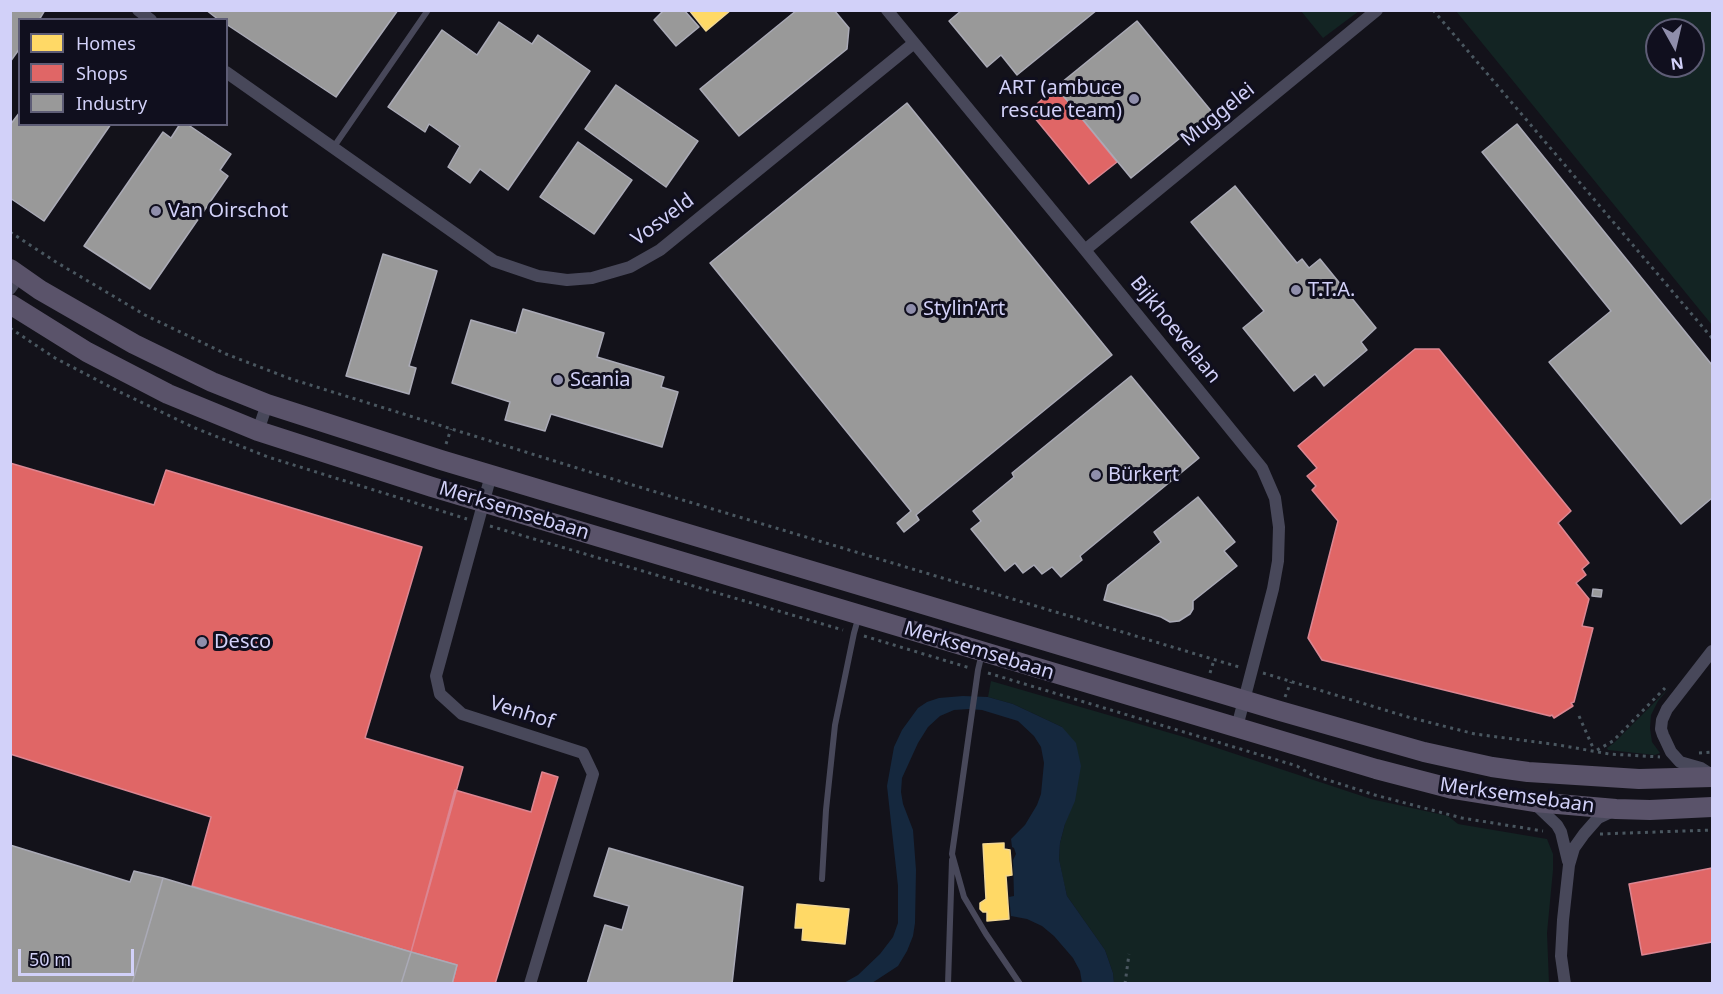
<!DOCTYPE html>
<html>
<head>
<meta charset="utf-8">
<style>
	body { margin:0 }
	#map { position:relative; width:1723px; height:994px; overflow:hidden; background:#13121a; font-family:"Noto Sans",sans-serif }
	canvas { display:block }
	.frame { position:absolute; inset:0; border:12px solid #d2d1f9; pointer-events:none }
	.legend { position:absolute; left:18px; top:18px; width:210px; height:108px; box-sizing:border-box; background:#100f1e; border:2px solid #5e5d76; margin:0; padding:8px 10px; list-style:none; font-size:18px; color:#d2d1f9 }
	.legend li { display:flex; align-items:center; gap:12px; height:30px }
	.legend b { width:30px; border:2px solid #5e5d76 }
	.north { position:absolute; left:1645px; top:18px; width:60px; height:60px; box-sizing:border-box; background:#100f1e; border:2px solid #5e5d76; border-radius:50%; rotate:172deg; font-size:16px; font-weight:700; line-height:24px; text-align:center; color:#d2d1f9 }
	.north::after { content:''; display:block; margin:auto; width:21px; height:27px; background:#8f8eab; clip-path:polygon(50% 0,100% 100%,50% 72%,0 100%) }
	.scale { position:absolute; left:18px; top:949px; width:116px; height:27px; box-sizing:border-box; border:3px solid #d2d1f9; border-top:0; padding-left:8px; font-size:18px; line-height:21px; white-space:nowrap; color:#d2d1f9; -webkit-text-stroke:4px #100f1e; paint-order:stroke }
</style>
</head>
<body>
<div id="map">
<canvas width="1723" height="994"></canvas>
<div class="frame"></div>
<ul class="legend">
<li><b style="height:16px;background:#ffd966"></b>Homes</li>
<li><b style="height:16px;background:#e06666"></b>Shops</li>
<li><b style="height:16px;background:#999"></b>Industry</li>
</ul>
<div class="north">N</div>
<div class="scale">50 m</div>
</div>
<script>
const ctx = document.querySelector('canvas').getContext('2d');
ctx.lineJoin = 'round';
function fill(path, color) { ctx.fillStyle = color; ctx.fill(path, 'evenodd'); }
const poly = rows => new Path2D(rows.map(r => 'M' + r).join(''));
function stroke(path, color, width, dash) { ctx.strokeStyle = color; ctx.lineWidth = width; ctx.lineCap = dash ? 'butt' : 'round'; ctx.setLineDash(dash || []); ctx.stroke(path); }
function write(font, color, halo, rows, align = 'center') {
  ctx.font = font + ' "Noto Sans",sans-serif'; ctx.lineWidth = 6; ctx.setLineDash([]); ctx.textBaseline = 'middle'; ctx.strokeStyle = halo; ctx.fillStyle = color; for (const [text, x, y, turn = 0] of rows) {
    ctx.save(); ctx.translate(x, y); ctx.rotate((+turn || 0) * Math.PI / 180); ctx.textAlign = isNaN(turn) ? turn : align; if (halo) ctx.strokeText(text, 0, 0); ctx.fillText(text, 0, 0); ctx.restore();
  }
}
fill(poly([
	[1301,11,1359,11,1323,38],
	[1456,11,1712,11,1712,325],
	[1657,30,1693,30,1693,66,1657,66],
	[991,681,1184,737,1371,799,1448,816,1458,824,1547,839,1553,854,1553,870,1547,933,1549,983,1114,983,1113,973,1105,950,1067,896,1063,879,1059,859,1060,843,1065,824,1062,727,1013,704,988,697],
	[1670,687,1658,701,1651,715,1650,728,1652,742,1660,753,1655,755,1608,750,1607,748,1614,743]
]), '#132423');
fill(poly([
	[963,696,988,697,1013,704,1062,727,1076,743,1081,766,1075,801,1065,824,1060,843,1059,859,1067,896,1105,950,1113,973,1114,983,1082,983,1080,971,1073,958,1054,936,1042,926,1027,919,1011,916,1009,897,1014,896,1013,860,1016,854,1014,848,1012,847,1011,839,1025,825,1037,805,1041,794,1044,763,1041,747,1034,736,1018,721,982,710,969,709,954,710,940,716,928,727,918,743,902,778,901,792,903,804,913,830,916,870,915,923,913,936,907,951,898,966,872,983,842,984,858,975,880,954,893,937,898,923,898,886,887,786,894,747,902,730,918,708,927,702,939,698]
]), '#15283e');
const homes = poly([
	[689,10,731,10,706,31,689,10],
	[1004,843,1004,849,1010,850,1012,875,1006,876,1009,919,987,921,987,912,983,912,980,909,980,903,986,899,983,844,1004,843],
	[797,904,849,909,845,944,802,940,803,928,795,928,797,904]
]);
fill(homes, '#ffd966');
stroke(homes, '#f2d792', 1.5);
const shops = poly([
	[1056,87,1117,162,1089,184,1029,111,1056,87],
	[1415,349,1439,349,1571,511,1558,523,1589,563,1582,569,1586,575,1576,583,1589,599,1582,626,1593,628,1574,702,1571,703,1573,706,1554,718,1552,715,1550,716,1322,660,1308,638,1338,521,1312,490,1316,486,1307,476,1317,468,1298,446,1415,349],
	[10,463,154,505,166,470,422,547,365,738,463,767,411,952,192,886,211,817,10,754,10,463],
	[542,772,558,777,495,984,452,984,457,965,411,952,455,790,531,812,542,772],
	[1712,868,1712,942,1642,955,1629,884,1712,868]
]);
fill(shops, '#e06666');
stroke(shops, '#dc8692', 1.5);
const industry = poly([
	[10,10,45,10,39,20,20,20,20,48,10,62,10,10],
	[206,10,398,10,336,97,226,24,226,20,219,20,206,10],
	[661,10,684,10,699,27,676,46,654,20,662,12,661,10],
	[797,10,834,10,849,28,847,49,739,136,700,89,797,10],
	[962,10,1097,10,1017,75,1001,55,987,67,949,21,962,10],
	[1137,21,1212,112,1131,178,1056,87,1137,21],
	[499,22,532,44,538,35,590,71,508,190,480,169,470,183,448,167,460,146,429,124,425,132,388,107,442,30,477,55,499,22],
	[616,85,698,141,666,187,585,129,616,85],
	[907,103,1112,355,916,515,919,520,904,532,897,523,911,511,710,263,907,103],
	[20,112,20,124,111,124,44,221,10,198,10,125,20,112],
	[180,124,187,124,231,154,220,170,228,176,150,289,84,246,163,132,171,138,180,124],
	[1517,124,1712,365,1712,498,1681,524,1549,362,1611,311,1482,152,1517,124],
	[578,142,632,180,594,234,540,197,578,142],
	[1235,186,1297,263,1302,259,1309,268,1320,259,1376,328,1361,342,1367,350,1324,386,1315,374,1294,391,1243,328,1264,311,1191,222,1235,186],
	[383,254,437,271,409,366,416,368,409,394,346,376,383,254],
	[523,309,604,333,597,357,664,377,661,387,678,392,662,447,551,414,545,431,505,420,510,402,452,383,471,320,516,333,523,309],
	[1131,376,1199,458,1080,556,1082,560,1061,577,1052,567,1042,574,1034,565,1023,573,1015,563,1005,571,971,529,981,521,973,511,1014,477,1012,473,1131,376],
	[1198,497,1235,542,1224,551,1237,566,1193,601,1193,609,1190,614,1179,621,1170,622,1161,617,1104,600,1108,585,1161,542,1154,532,1198,497],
	[1593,589,1602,590,1601,597,1592,596,1593,589],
	[10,845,130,882,134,871,163,878,132,984,10,984,10,845],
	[609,848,743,887,732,984,587,984,605,925,622,930,629,906,594,896,609,848],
	[163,878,411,952,401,984,132,984,163,878],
	[411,952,457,965,452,984,401,984,411,952]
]);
fill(industry, '#999');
stroke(industry, '#aaaab6', 1.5);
stroke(poly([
	[1433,10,1712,338],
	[10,232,56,262,145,315,226,354,291,379,606,477,1239,667],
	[10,328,55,358,120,392,195,428,268,457,467,519],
	[446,444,451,429],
	[490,526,843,630],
	[864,636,970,668],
	[988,673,1297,766,1312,775,1375,795,1462,818,1543,831],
	[1210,673,1214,660],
	[1263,673,1408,717,1475,734,1559,745,1609,754,1660,757],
	[1285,697,1291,682],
	[1579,716,1594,750],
	[1597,750,1613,741,1665,688],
	[1699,753,1712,752],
	[1600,834,1712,830],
	[1125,984,1129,954]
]), '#4a5760', 3, [3, 4.5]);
stroke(poly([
	[333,148,428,10],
	[982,653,978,670,952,854,964,897,986,934,1020,984],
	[822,879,826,810,835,725,854,633,858,619],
	[948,984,952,860]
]), '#48485a', 6);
stroke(poly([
	[138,10,151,20],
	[887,10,1085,250,1262,468,1275,498,1279,527,1278,561,1273,589,1237,727],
	[226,72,494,261,538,276,567,280,592,278,630,267,660,250,914,43],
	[1085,250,1377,10],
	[10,289,20,275],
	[258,431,267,404],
	[491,475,436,676,440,694,462,714,583,753,593,774,530,984],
	[1712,651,1667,709,1662,720,1661,729,1663,735,1671,752,1680,762,1701,768,1712,775],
	[1534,803,1557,825,1561,832,1568,861],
	[1565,984,1561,956,1563,920,1569,865,1574,848,1584,834,1598,818,1615,810]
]), '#48485a', 12);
stroke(poly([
	[10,269,40,290,134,344,212,382,267,404,441,460,1280,711,1424,752,1492,767,1528,772,1639,779,1712,777],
	[10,304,87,352,168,394,258,431,432,487,1376,769,1453,789,1534,802,1616,809,1650,810,1712,807]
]), '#5a536a', 20);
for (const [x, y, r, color] of [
	[1134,99,6,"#8f8eab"],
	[156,211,6,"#8f8eab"],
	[1296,290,6,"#8f8eab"],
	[911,309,6,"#8f8eab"],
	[558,380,6,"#8f8eab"],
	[1096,475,6,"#8f8eab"],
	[202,642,6,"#8f8eab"]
]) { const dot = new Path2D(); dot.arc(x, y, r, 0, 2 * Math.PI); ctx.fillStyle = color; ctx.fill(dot); stroke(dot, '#100f1e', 2); }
write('20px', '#d2d1f9', '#100f1e', [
	["ART (ambuce",1122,88,"right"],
	["rescue team)",1122,111,"right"],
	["Van Oirschot",168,211],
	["T.T.A.",1308,290],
	["Stylin'Art",923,309],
	["Scania",570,380],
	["Bürkert",1108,475],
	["Desco",214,642]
], 'left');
write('20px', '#d2d1f9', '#100f1e', [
	["Muggelei",1218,115,-39],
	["Vosveld",663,220,-37],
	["Bijkhoevelaan",1175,330,51],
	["Merksemsebaan",514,511,17],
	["Merksemsebaan",979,651,17],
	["Venhof",522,713,18],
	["Merksemsebaan",1517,796,8]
]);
</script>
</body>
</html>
